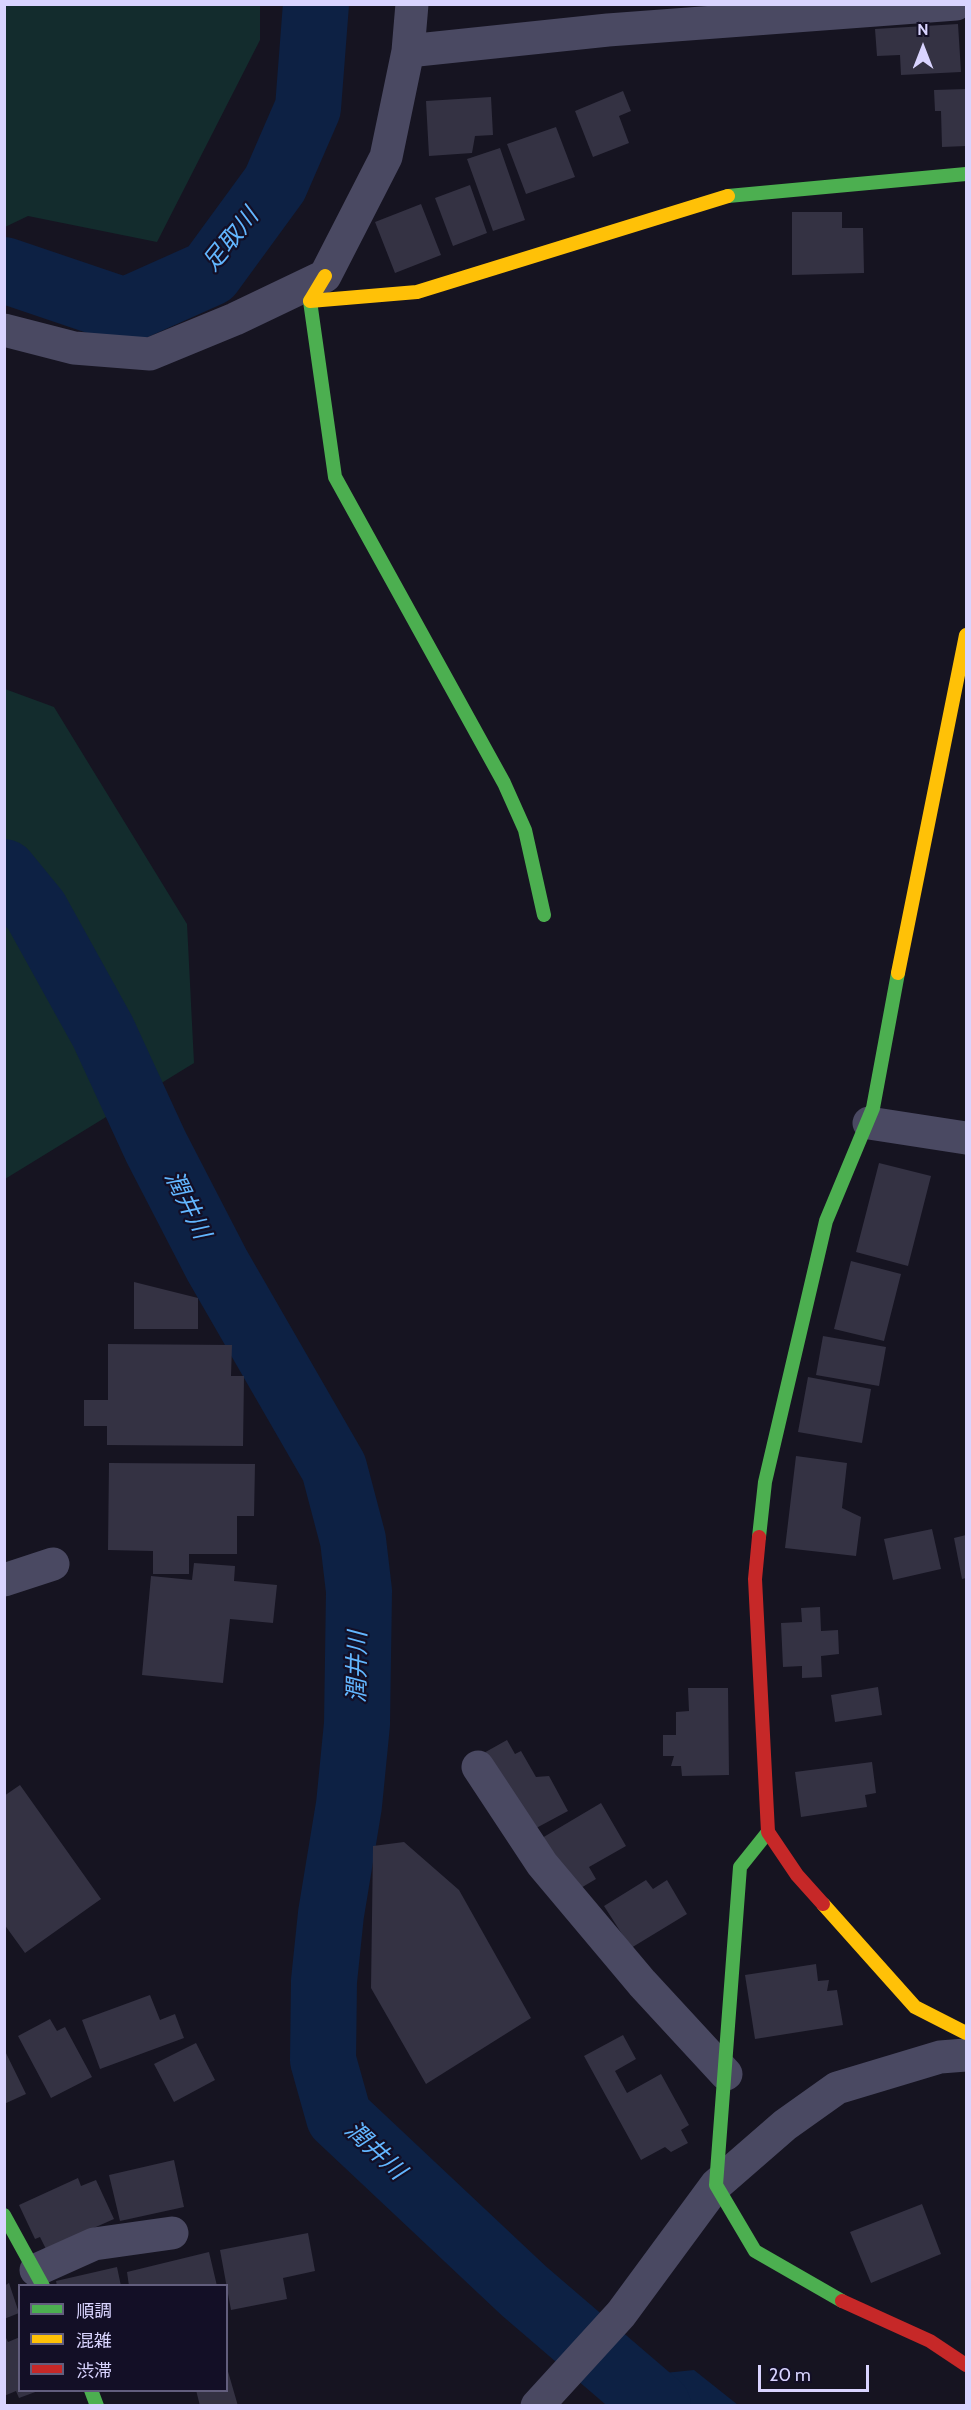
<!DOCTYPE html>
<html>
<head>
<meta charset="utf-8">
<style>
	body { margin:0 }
	#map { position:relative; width:971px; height:2410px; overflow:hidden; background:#161421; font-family:Cabin,"Noto Sans JP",sans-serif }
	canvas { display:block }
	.frame { position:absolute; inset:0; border:6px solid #d9d4ff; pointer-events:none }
	.legend { position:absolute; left:18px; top:2284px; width:210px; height:108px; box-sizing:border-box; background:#130f26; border:2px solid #625e7d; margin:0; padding:8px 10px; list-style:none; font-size:18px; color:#d9d4ff }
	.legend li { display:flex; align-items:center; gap:12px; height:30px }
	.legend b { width:30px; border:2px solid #625e7d }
	.north { position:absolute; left:893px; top:18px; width:60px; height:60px; -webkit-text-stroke:4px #130f26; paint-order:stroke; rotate:0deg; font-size:16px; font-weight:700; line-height:24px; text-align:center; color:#d9d4ff }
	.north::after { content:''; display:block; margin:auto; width:21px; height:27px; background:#d9d4ff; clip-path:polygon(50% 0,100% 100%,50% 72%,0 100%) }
	.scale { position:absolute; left:758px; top:2365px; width:111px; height:27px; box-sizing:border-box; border:3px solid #d9d4ff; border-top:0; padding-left:8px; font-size:18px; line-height:21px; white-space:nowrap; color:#d9d4ff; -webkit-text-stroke:4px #130f26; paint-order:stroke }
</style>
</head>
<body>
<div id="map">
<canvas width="971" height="2410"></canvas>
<div class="frame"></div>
<ul class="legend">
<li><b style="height:8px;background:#4caf50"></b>順調</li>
<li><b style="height:8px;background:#ffc107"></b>混雑</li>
<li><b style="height:8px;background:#c62828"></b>渋滞</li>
</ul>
<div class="north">N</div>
<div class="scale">20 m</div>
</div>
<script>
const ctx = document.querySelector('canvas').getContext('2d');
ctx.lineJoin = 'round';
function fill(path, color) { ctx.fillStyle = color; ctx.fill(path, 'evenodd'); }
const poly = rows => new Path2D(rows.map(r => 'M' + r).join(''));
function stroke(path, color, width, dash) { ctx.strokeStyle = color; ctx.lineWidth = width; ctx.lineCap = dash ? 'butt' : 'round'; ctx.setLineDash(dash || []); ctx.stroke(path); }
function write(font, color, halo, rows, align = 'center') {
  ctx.font = font + ' Cabin,"Noto Sans JP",sans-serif'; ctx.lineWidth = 4.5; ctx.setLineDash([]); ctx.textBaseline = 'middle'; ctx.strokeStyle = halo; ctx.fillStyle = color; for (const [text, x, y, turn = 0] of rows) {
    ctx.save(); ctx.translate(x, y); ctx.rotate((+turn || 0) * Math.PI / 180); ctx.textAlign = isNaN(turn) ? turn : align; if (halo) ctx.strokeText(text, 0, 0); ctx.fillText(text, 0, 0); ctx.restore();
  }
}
fill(poly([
	[5,4,260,5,260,40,157,242,28,216,5,227],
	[5,689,54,707,187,924,194,1063,5,1179]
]), '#132c2d');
fill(poly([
	[475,2248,655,2374,694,2370,738,2405,626,2405]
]), '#0d2144');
stroke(poly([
	[4,270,125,311,210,273,275,184,308,108,316,4],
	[4,872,36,911,103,1032,156,1147,217,1265,334,1468,353,1540,359,1591,357,1724,349,1805,331,1914,324,1981,323,2060,339,2117,524,2291,658,2406]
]), '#0d2144', 66);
fill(poly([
	[958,24,961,72,901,75,900,55,877,56,875,29],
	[966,89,966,146,942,147,941,111,935,111,934,90],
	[623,91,631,111,619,116,629,143,593,157,575,111],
	[491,97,493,135,475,136,472,153,429,156,426,101],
	[556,127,575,177,526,194,507,144],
	[500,148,525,220,493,231,467,159],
	[470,185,487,233,453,246,435,198],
	[421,204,441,255,395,273,375,222],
	[792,212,842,212,842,228,863,228,864,273,792,275],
	[879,1163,931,1176,908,1266,856,1252],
	[851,1261,901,1274,884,1341,834,1329],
	[134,1282,198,1298,198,1329,134,1329],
	[823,1336,886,1347,879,1386,816,1375],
	[108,1344,232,1345,231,1376,244,1376,243,1446,107,1445,107,1426,84,1426,84,1400,108,1400],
	[808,1377,871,1389,862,1443,798,1432],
	[796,1456,847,1463,842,1508,861,1517,856,1556,785,1548],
	[109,1463,255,1464,254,1516,237,1516,237,1554,189,1554,189,1574,153,1574,153,1551,108,1550],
	[932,1529,941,1569,893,1580,884,1539],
	[966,1535,966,1578,962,1579,954,1538],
	[194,1563,235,1566,234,1581,277,1585,273,1623,230,1619,223,1683,142,1675,151,1576,192,1580],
	[820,1607,821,1631,838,1630,839,1654,821,1656,822,1677,802,1678,802,1666,783,1667,781,1623,802,1622,801,1608],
	[878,1687,882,1715,835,1722,831,1695],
	[688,1688,728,1688,729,1775,682,1776,681,1766,671,1766,674,1756,663,1756,663,1735,676,1735,676,1712,689,1711],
	[507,1740,515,1754,521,1751,536,1777,549,1776,568,1811,525,1834,482,1754],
	[872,1762,876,1793,865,1795,867,1807,801,1817,795,1772],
	[20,1785,101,1899,25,1953,4,1924,4,1796],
	[601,1803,626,1846,589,1867,596,1879,574,1892,542,1838],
	[404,1842,459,1890,531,2018,426,2084,371,1988,373,1846],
	[646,1880,653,1889,667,1880,687,1914,631,1948,604,1906],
	[816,1964,818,1981,829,1980,827,1991,837,1990,843,2025,755,2039,745,1975],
	[150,1995,160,2020,175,2014,184,2038,100,2069,82,2020],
	[50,2019,57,2031,65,2027,92,2077,51,2098,18,2036],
	[623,2035,636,2059,615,2071,627,2093,661,2074,689,2125,681,2130,688,2143,671,2152,665,2147,641,2160,584,2056],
	[196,2043,215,2080,174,2102,154,2064],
	[4,2049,26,2094,4,2104],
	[174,2160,184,2207,120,2221,109,2175],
	[78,2178,81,2186,96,2180,114,2219,46,2249,40,2237,35,2239,19,2205],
	[922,2204,941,2254,871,2283,850,2232],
	[308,2233,315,2271,283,2278,287,2299,231,2310,220,2250],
	[209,2252,217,2286,129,2286,127,2272],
	[117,2267,121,2286,57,2286,56,2281],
	[9,2283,19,2313,4,2319,4,2286],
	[4,2334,8,2342,20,2337,20,2390,38,2391,19,2398,16,2391,4,2396],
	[227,2368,238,2406,200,2406,196,2390,226,2390]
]), '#343243');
stroke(poly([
	[408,51,608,30,956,4],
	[4,330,74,348,150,354,235,319,325,276,386,157,408,51,412,4],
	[869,1123,966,1138],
	[4,1580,53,1564],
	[478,1767,542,1864,642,1983,726,2074],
	[36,2270,94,2244,172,2233],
	[537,2406,621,2314,716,2185,785,2125,837,2088,940,2057,966,2055]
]), '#4a4962', 33);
stroke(poly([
	[728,196,966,174],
	[310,301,335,477,504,783,525,830,544,915],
	[759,1537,765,1482,826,1221,873,1108,898,973],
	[768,1832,740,1867,716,2185,755,2251,842,2301],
	[4,2215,43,2286],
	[91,2390,97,2406]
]), '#4caf50', 14);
stroke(poly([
	[325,276,310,301,417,292,728,196],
	[898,973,966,635],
	[823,1904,915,2007,966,2033]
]), '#ffc107', 14);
stroke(poly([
	[759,1537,755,1579,768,1832,797,1875,823,1904],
	[842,2301,930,2341,966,2365]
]), '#c62828', 14);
write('italic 24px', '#62b6ff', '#130f26', [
	["足取川",231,240,-51],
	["潤井川",187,1205,64],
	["潤井川",358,1667,-89],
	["潤井川",375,2151,43]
]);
</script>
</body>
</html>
